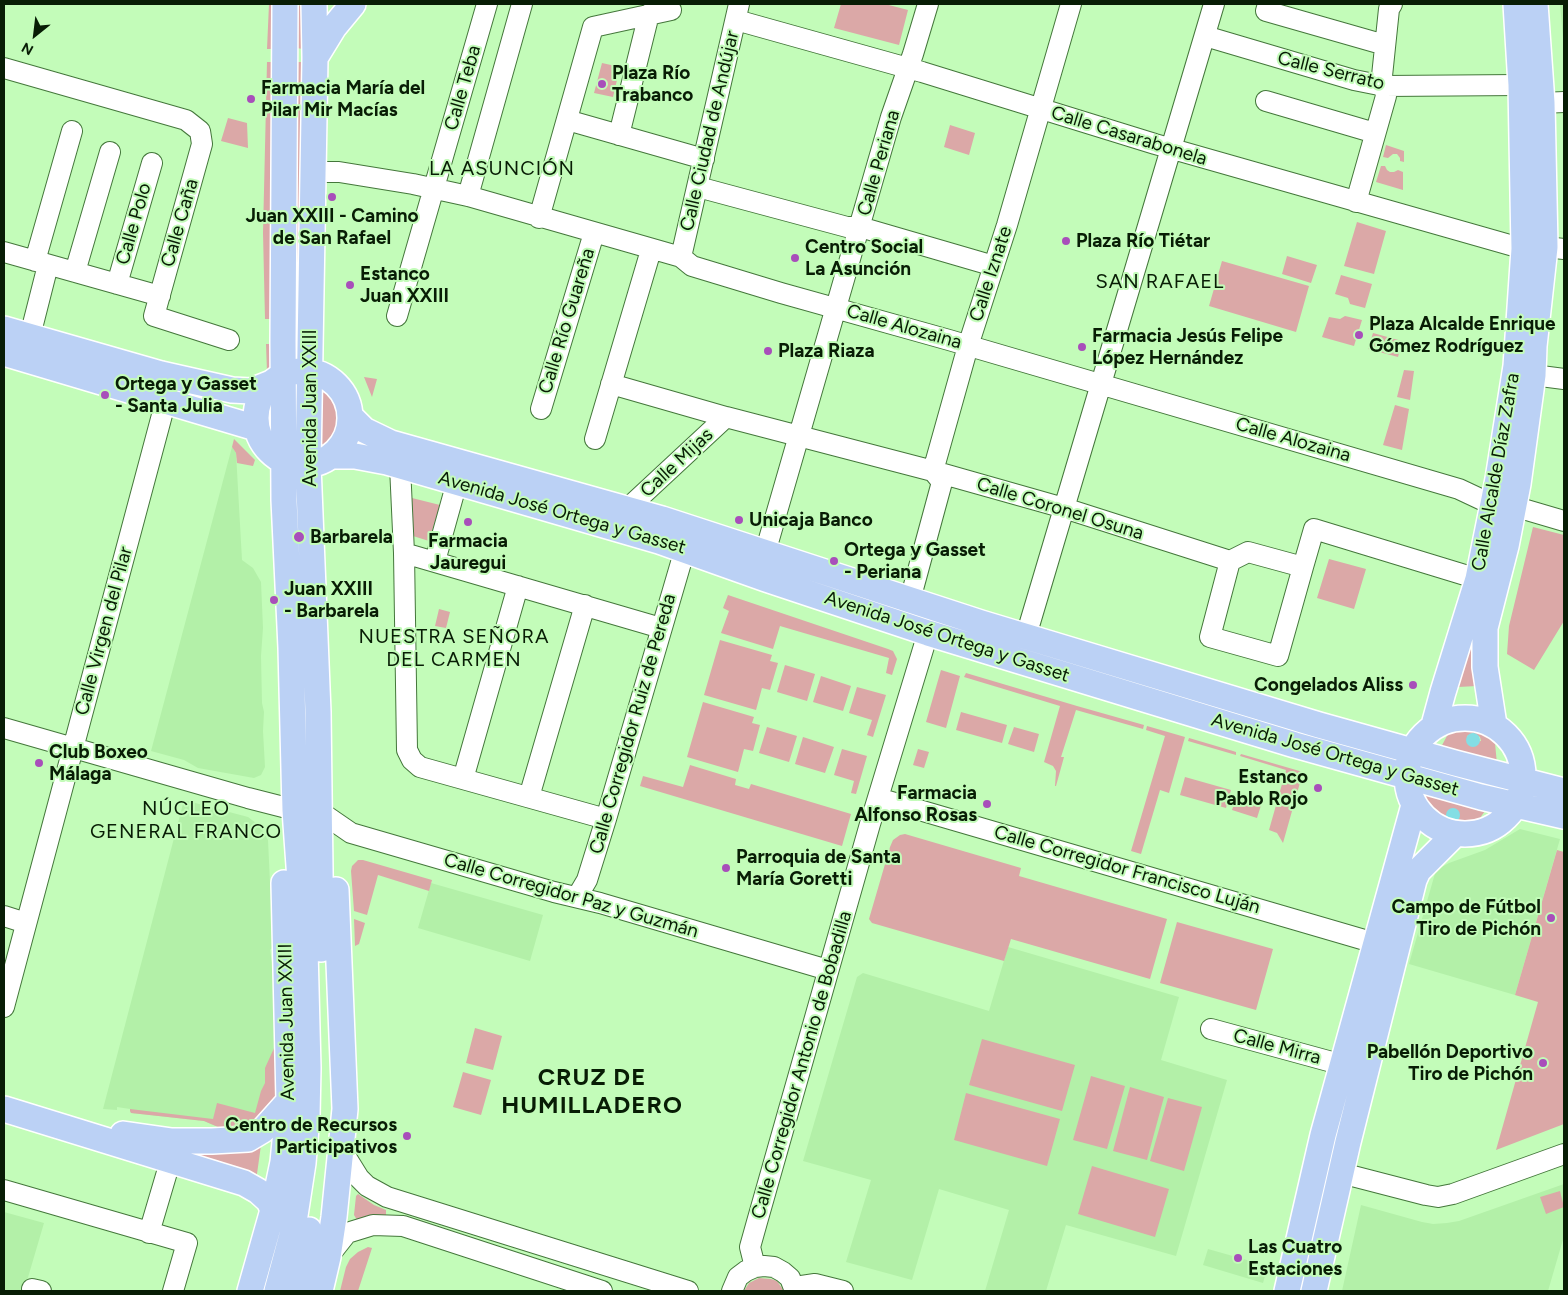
<!DOCTYPE html>
<html>
<head>
<meta charset="utf-8">
<style>
	body { margin:0 }
	#map { position:relative; width:1568px; height:1295px; overflow:hidden; background:#c3fcb9; font-family:Figtree,sans-serif }
	canvas { display:block }
	.frame { position:absolute; inset:0; border:5px solid #081d05; pointer-events:none }
	.north { position:absolute; left:10px; top:10px; width:50px; height:50px; -webkit-text-stroke:4px #c3fcb9; paint-order:stroke; rotate:209deg; font-size:14px; font-weight:700; line-height:20px; text-align:center; color:#081d05 }
	.north::after { content:''; display:block; margin:auto; width:18px; height:22px; background:#081d05; clip-path:polygon(50% 0,100% 100%,50% 72%,0 100%) }
</style>
</head>
<body>
<div id="map">
<canvas width="1568" height="1295"></canvas>
<div class="frame"></div>
<div class="north">N</div>
</div>
<script>
const ctx = document.querySelector('canvas').getContext('2d');
ctx.lineJoin = 'round';
function fill(path, color) { ctx.fillStyle = color; ctx.fill(path, 'evenodd'); }
const poly = rows => new Path2D(rows.map(r => 'M' + r).join(''));
function stroke(path, color, width, dash) { ctx.strokeStyle = color; ctx.lineWidth = width; ctx.lineCap = dash ? 'butt' : 'round'; ctx.setLineDash(dash || []); ctx.stroke(path); }
function write(font, color, halo, rows, align = 'center') {
  ctx.font = font + ' Figtree,sans-serif'; ctx.lineWidth = 4; ctx.setLineDash([]); ctx.textBaseline = 'middle'; ctx.strokeStyle = halo; ctx.fillStyle = color; for (const [text, x, y, turn = 0] of rows) {
    ctx.save(); ctx.translate(x, y); ctx.rotate((+turn || 0) * Math.PI / 180); ctx.textAlign = isNaN(turn) ? turn : align; if (halo) ctx.strokeText(text, 0, 0); ctx.fillText(text, 0, 0); ctx.restore();
  }
}
fill(poly([
	[1560,4,1564,4,1564,54,1563,38],
	[232,447,236,453,242,560,253,568,261,582,263,628,261,656,262,703,264,712,263,731,265,767,261,775,254,778,198,768,184,760,151,751],
	[184,800,248,817,260,826,268,840,273,947,270,950,272,963,273,964,276,1027,274,1029,279,1090,243,1126,218,1127,204,1121,131,1113,130,1109,117,1107,117,1110,103,1109],
	[1520,829,1560,839,1515,995,1409,964,1436,870,1449,863,1485,850],
	[431,883,543,915,530,961,418,928],
	[1008,947,1179,997,1161,1060,1227,1080,1176,1256,1066,1225,1046,1291,985,1291,1009,1210,939,1189,912,1280,846,1262,871,1180,803,1161,857,977,863,973,989,1011],
	[1564,1184,1564,1236,1548,1291,1342,1291,1361,1205,1422,1222,1433,1224,1447,1223,1459,1221],
	[4,1212,44,1223,24,1291,4,1291],
	[1208,1249,1268,1266,1263,1283,1203,1265]
]), '#b3f0a8');
fill(poly([
	[269,4,274,4,275,49,267,49],
	[841,4,885,4,908,10,899,45,834,28],
	[297,5,304,7,303,49,296,48],
	[267,62,275,62,271,232,273,319,265,319,263,233],
	[296,62,303,62,297,316,293,317],
	[602,63,620,67,613,97,594,93],
	[228,118,247,123,248,148,221,141],
	[950,125,975,133,969,155,944,147],
	[1386,145,1404,151,1404,162,1400,161,1400,158,1397,154,1393,154,1388,158,1383,157],
	[1381,166,1385,166,1387,170,1390,172,1394,172,1398,170,1403,172,1403,190,1376,182],
	[1357,222,1386,231,1374,274,1344,266],
	[1287,256,1317,265,1311,283,1282,274],
	[1222,261,1309,286,1296,332,1209,306],
	[1341,275,1372,284,1365,308,1350,304,1348,298,1335,294],
	[1345,316,1362,320,1354,346,1322,337,1329,317,1340,319],
	[1373,333,1402,341,1398,357,1368,349],
	[266,344,273,344,273,360,267,372],
	[1404,370,1414,371,1410,400,1397,397],
	[364,377,377,379,372,397],
	[148,381,223,403,222,407,146,385],
	[323,386,332,393,340,405,342,417,339,430,334,440,320,449,319,428],
	[1395,405,1409,409,1402,450,1383,445],
	[234,439,255,460,253,466,237,463,236,453,232,447],
	[412,498,440,505,429,541,413,536],
	[1533,527,1564,535,1564,621,1534,670,1507,654,1509,626],
	[1329,559,1366,569,1354,609,1317,598],
	[728,595,888,649,893,651,897,659,892,675,886,673,889,658,780,626,773,649,721,633,729,611,723,608],
	[439,609,450,612,446,628,435,626],
	[1474,631,1477,686,1458,687],
	[720,640,772,655,770,661,778,663,770,690,762,688,756,710,704,695],
	[785,665,815,674,807,701,777,692],
	[941,670,960,676,946,728,926,722],
	[966,673,1077,706,1144,725,1143,729,1076,710,1061,757,1064,757,1056,786,1055,786,1056,771,1053,766,1044,762,1060,706,964,677],
	[821,676,851,686,843,711,813,702],
	[857,687,886,695,873,737,867,735,872,720,849,713],
	[703,702,754,717,752,723,760,725,753,751,744,749,738,772,687,757],
	[961,712,1007,725,1002,743,956,730],
	[1464,725,1474,725,1483,728,1490,735,1495,743,1497,764,1440,749,1448,734,1455,728],
	[1473,733,1480,737,1481,741,1467,743,1467,736],
	[1147,726,1185,737,1169,793,1160,790,1141,854,1131,851,1165,736,1146,730],
	[767,727,797,736,789,762,759,753],
	[1014,727,1039,734,1034,752,1008,744],
	[803,737,834,747,825,773,795,764],
	[1189,738,1233,751,1236,752,1236,755,1188,741],
	[842,749,867,756,856,794,851,793,854,781,834,775],
	[918,749,929,752,924,768,913,765],
	[1241,754,1303,772,1283,843,1277,833,1269,830,1286,770,1240,756],
	[690,765,736,779,735,785,749,789,751,784,851,814,842,846,640,786,643,776,683,787],
	[1185,777,1231,790,1226,808,1180,795],
	[1426,787,1487,804,1485,811,1480,818,1470,826,1461,828,1440,824,1433,820,1424,804,1424,796],
	[1238,792,1263,799,1257,818,1232,810],
	[905,834,1021,868,1019,876,1167,919,1150,979,1011,939,1004,961,872,923,869,919,890,847,893,840,900,835],
	[1557,850,1564,852,1564,1124,1496,1150,1538,1002,1515,995],
	[358,860,363,860,432,880,429,891,378,875,367,915,354,911,351,871,352,866],
	[354,919,365,923,359,944,355,946],
	[1177,922,1273,949,1256,1010,1160,983],
	[475,1028,502,1036,493,1070,466,1063],
	[982,1039,1075,1065,1062,1111,969,1085],
	[275,1046,279,1090,275,1099,257,1119,250,1124,236,1128,218,1127,204,1121,131,1113,130,1111,130,1109,213,1119,217,1103,255,1113,261,1091,265,1083,265,1068],
	[463,1072,491,1080,481,1115,453,1107],
	[1091,1076,1125,1086,1107,1149,1073,1140],
	[1130,1087,1164,1097,1147,1160,1113,1151],
	[966,1093,1060,1119,1047,1166,954,1140],
	[1168,1098,1202,1107,1184,1171,1150,1161],
	[88,1131,262,1138,256,1181],
	[1092,1166,1169,1189,1155,1237,1078,1214],
	[1560,1191,1564,1207,1546,1214,1540,1197],
	[358,1194,374,1205,386,1210,386,1215,367,1216,357,1220,354,1215,356,1196],
	[368,1247,372,1248,358,1291,340,1291,346,1267,350,1259,358,1252],
	[759,1278,771,1279,777,1281,784,1291,744,1291,749,1283]
]), '#dba8a7');
fill(poly([
	'1466 740a7 7 0 1 1 14 0a7 7 0 1 1-14 0Z',
	'1446 815a7 7 0 1 1 14 0a7 7 0 1 1-14 0Z'
]), '#83dee4');
const minor = poly([
	[1268,4,1266,11,1385,45],
	[736,20,922,72,1155,144,1524,249],
	[1205,36,1354,80,1384,86,1521,85],
	[4,68,186,120,200,131,202,144,154,316,229,340],
	[1266,101,1375,133],
	[1542,103,1564,102],
	[567,120,704,159],
	[619,135,649,14],
	[312,176,325,172,339,172,413,184,468,196,681,257,692,266,781,293,949,340,1459,489,1493,505],
	[698,187,847,227,860,227,994,266],
	[468,196,522,4],
	[1356,202,1386,96,1382,76,1389,9,1392,4],
	[539,218,593,27,671,10],
	[1545,247,1564,249],
	[4,252,160,296],
	[681,257,739,4],
	[35,261,72,131],
	[75,272,110,152],
	[117,284,152,163],
	[397,316,487,4],
	[30,336,48,265],
	[1533,375,1564,379],
	[611,384,726,417,933,471,1064,508,1230,561,1248,552,1303,567,1314,529,1478,579],
	[541,409,594,233],
	[595,439,651,250],
	[400,466,404,553,407,750,412,760,420,767,606,819],
	[1513,506,1564,521],
	[627,509,726,417],
	[404,553,661,628],
	[765,553,891,117,913,54,928,4],
	[435,561,457,482],
	[1230,561,1210,637,1278,656,1303,567],
	[1026,636,1214,4],
	[4,728,248,798,295,810],
	[463,779,518,586],
	[529,797,585,605],
	[878,798,1375,943],
	[319,811,351,833,554,892,600,903,828,970],
	[577,897,587,880,606,819,685,549],
	[4,916,26,923],
	[4,1007,166,400],
	[1211,1029,1343,1065],
	[341,1149,359,1178,367,1186,387,1197,688,1291],
	[1341,1173,1426,1195,1438,1197,1453,1194,1564,1154],
	[4,1190,187,1243,173,1291],
	[149,1233,170,1162],
	[328,1257,347,1233,373,1225,403,1226,602,1291],
	[755,1267,750,1247,757,1222,870,824,928,633,910,600,942,482,933,471,968,346,1007,225,1071,4],
	[795,1287,815,1284,843,1291],
	[32,1289,41,1291],
	[732,1291,738,1277,746,1271,755,1267,764,1266,774,1267,783,1272,790,1278,795,1291]
]);
const major = poly([
	[314,4,315,58,308,465,318,712,321,949],
	[315,58,334,27,353,4],
	[4,329,161,374,232,390,251,391,271,383],
	[4,353,256,428],
	'256 418a47 47 0 1 1 94 0a47 47 0 1 1-94 0Z',
	[351,417,364,430,391,443,662,519,981,623,1319,725,1455,763,1564,791],
	[332,456,355,456,387,462,659,541,766,579,928,633,1295,745,1481,797,1564,816],
	'1407 776a58 58 0 1 1 116 0a58 58 0 1 1-116 0Z',
	[1434,725,1443,692,1478,579,1498,479,1516,366,1524,249,1521,85,1516,4],
	[1494,725,1485,667,1485,628,1506,546,1518,484,1533,375,1534,346,1545,247,1542,103,1535,4],
	[4,1109,244,1183,258,1191,269,1201,273,1210],
	[123,1134,172,1141,212,1141,248,1139,263,1130,289,1101],
	[250,1291,273,1210,283,1162,289,1101,284,883],
	[277,1291,292,1235,303,1163,307,1116,308,1068,305,949,295,810,291,648,284,500,283,341,285,4],
	[296,1291,309,1230],
	[320,1291,328,1257,334,1217,345,1109,336,890],
	[1287,1291,1323,1135,1414,805],
	[1314,1291,1348,1142,1414,880,1418,871,1455,834]
]);
stroke(minor, '#44773b', 22);
stroke(major, '#fff', 28);
stroke(minor, '#fff', 20);
stroke(major, '#bbd1f5', 25);
for (const [x, y, r, color] of [
	[602,84,5,"#a84eba"],
	[251,99,5,"#a84eba"],
	[332,197,5,"#a84eba"],
	[1066,241,5,"#a84eba"],
	[795,258,5,"#a84eba"],
	[350,285,5,"#a84eba"],
	[1359,335,5,"#a84eba"],
	[1082,347,5,"#a84eba"],
	[768,351,5,"#a84eba"],
	[105,395,5,"#a84eba"],
	[739,520,5,"#a84eba"],
	[468,522,5,"#a84eba"],
	[299,537,6,"#a84eba"],
	[834,561,5,"#a84eba"],
	[274,600,5,"#a84eba"],
	[1413,685,5,"#a84eba"],
	[39,763,5,"#a84eba"],
	[1318,788,5,"#a84eba"],
	[987,804,5,"#a84eba"],
	[726,868,5,"#a84eba"],
	[1551,918,5,"#a84eba"],
	[1543,1063,5,"#a84eba"],
	[407,1136,5,"#a84eba"],
	[1238,1258,5,"#a84eba"]
]) { const dot = new Path2D(); dot.arc(x, y, r, 0, 2 * Math.PI); ctx.fillStyle = color; ctx.fill(dot); stroke(dot, '#c3fcb9', 2); }
write('19px', '#081d05', '#c3fcb9', [
	["Calle Serrato",1331,71,14],
	["Calle Teba",463,88,-74],
	["Calle Ciudad de Andújar",710,131,-77],
	["Calle Casarabonela",1129,136,17],
	["Calle Periana",879,163,-74],
	["Calle Caña",180,223,-74],
	["Calle Polo",134,224,-74],
	["Calle Iznate",991,274,-72],
	["Calle Río Guareña",567,321,-73],
	["Calle Alozaina",904,327,16],
	["Avenida Juan XXIII",310,408,-90],
	["Calle Alozaina",1293,440,16],
	["Calle Mijas",677,463,-43],
	["Calle Alcalde Díaz Zafra",1496,472,-80],
	["Calle Coronel Osuna",1060,509,17],
	["Avenida José Ortega y Gasset",562,513,16],
	["Calle Virgen del Pilar",104,631,-75],
	["Avenida José Ortega y Gasset",947,637,18],
	["Calle Corregidor Ruiz de Pereda",633,724,-74],
	["Avenida José Ortega y Gasset",1335,755,16],
	["Calle Corregidor Francisco Luján",1127,870,16],
	["Calle Corregidor Paz y Guzmán",571,896,16],
	["Avenida Juan XXIII",287,1022,-91],
	["Calle Mirra",1277,1047,15],
	["Calle Corregidor Antonio de Bobadilla",802,1065,-74]
]);
write('bold 19px', '#081d05', '#c3fcb9', [
	["Plaza Río",612,73],
	["Trabanco",612,95],
	["Farmacia María del",261,88],
	["Pilar Mir Macías",261,110],
	["Juan XXIII - Camino",332,216,"center"],
	["de San Rafael",332,238,"center"],
	["Plaza Río Tiétar",1076,241],
	["Centro Social",805,247],
	["La Asunción",805,269],
	["Estanco",360,274],
	["Juan XXIII",360,296],
	["Plaza Alcalde Enrique",1369,324],
	["Gómez Rodríguez",1369,346],
	["Farmacia Jesús Felipe",1092,336],
	["López Hernández",1092,358],
	["Plaza Riaza",778,351],
	["Ortega y Gasset",115,384],
	["- Santa Julia",115,406],
	["Unicaja Banco",749,520],
	["Barbarela",310,537],
	["Farmacia",468,541,"center"],
	["Jauregui",468,563,"center"],
	["Ortega y Gasset",844,550],
	["- Periana",844,572],
	["Juan XXIII",284,589],
	["- Barbarela",284,611],
	["Congelados Aliss",1403,685,"right"],
	["Club Boxeo",49,752],
	["Málaga",49,774],
	["Estanco",1308,777,"right"],
	["Pablo Rojo",1308,799,"right"],
	["Farmacia",977,793,"right"],
	["Alfonso Rosas",977,815,"right"],
	["Parroquia de Santa",736,857],
	["María Goretti",736,879],
	["Campo de Fútbol",1541,907,"right"],
	["Tiro de Pichón",1541,929,"right"],
	["Pabellón Deportivo",1533,1052,"right"],
	["Tiro de Pichón",1533,1074,"right"],
	["Centro de Recursos",397,1125,"right"],
	["Participativos",397,1147,"right"],
	["Las Cuatro",1248,1247],
	["Estaciones",1248,1269]
], 'left');
ctx.letterSpacing = '1px';
write('20px', '#081d05', '#c3fcb9', [
	["LA ASUNCIÓN",502,169],
	["SAN RAFAEL",1160,282],
	["NUESTRA SEÑORA",454,637],
	["DEL CARMEN",454,660],
	["NÚCLEO",186,809],
	["GENERAL FRANCO",186,832]
]);
ctx.letterSpacing = '0px';
ctx.letterSpacing = '1px';
write('bold 24px', '#081d05', '#c3fcb9', [
	["CRUZ DE",592,1078],
	["HUMILLADERO",592,1106]
]);
ctx.letterSpacing = '0px';
</script>
</body>
</html>
